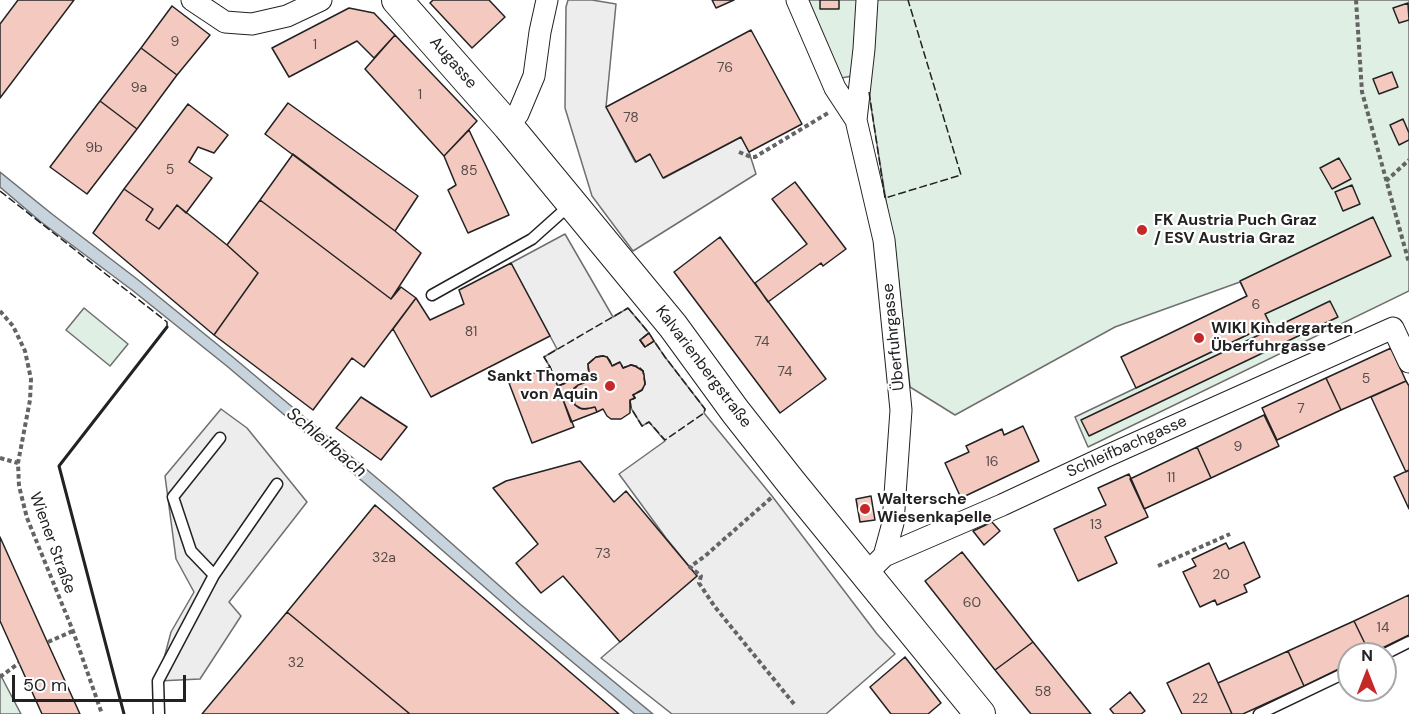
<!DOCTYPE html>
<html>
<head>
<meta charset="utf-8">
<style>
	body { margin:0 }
	#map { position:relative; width:1409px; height:714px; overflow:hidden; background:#fff; font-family:"DM Sans",sans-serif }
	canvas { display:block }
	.north { position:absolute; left:1337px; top:642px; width:60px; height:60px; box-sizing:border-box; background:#fff; border:2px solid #a7a7a7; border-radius:50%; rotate:0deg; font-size:16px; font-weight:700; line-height:24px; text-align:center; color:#222 }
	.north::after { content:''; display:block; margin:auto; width:21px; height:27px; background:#c62828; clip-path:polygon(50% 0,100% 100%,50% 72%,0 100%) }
	.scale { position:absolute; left:12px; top:675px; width:174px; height:27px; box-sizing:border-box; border:3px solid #222; border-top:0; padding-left:8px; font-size:18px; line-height:21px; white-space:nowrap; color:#222; -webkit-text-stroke:4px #fff; paint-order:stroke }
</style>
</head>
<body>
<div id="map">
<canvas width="1409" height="714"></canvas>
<div class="north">N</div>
<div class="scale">50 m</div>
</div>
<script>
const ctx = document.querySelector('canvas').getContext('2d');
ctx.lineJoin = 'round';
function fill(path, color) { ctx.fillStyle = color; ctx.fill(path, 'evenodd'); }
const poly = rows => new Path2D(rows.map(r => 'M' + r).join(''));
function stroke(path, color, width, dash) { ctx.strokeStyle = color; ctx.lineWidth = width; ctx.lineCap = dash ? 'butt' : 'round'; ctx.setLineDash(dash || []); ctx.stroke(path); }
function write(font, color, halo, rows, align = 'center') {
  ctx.font = font + ' "DM Sans",sans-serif'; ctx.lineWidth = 4.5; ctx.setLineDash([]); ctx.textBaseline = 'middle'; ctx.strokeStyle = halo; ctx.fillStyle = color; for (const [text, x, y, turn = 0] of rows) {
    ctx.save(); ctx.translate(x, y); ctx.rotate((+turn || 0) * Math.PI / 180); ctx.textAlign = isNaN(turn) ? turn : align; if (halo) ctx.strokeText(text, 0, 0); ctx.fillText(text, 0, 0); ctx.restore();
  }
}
const green = poly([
	[801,0,857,0,852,76,836,79,801,0],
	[876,0,1409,0,1409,291,1088,447,1075,417,1270,324,1265,314,1247,296,1240,282,1115,327,955,415,910,387,898,276,869,94,876,0],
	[84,308,128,344,110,366,66,330,84,308],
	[0,674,21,714,0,714,0,674]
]);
fill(green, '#e0efe3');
stroke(green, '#6f6f6f', 1.5);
const parking = poly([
	[568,0,592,0,616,4,606,107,635,162,650,154,664,178,741,137,749,152,756,174,633,251,592,196,565,108,566,7,568,0],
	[565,234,613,317,628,308,649,333,640,340,645,347,654,341,665,357,705,409,704,413,772,496,877,634,895,654,826,714,672,714,601,658,697,576,666,538,619,474,665,441,649,422,642,426,631,408,630,400,635,398,633,395,642,389,645,384,643,371,635,366,631,365,623,368,612,366,607,357,603,356,596,357,588,364,589,374,558,386,550,367,544,357,557,349,511,263,565,234],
	[221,409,247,428,307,502,229,602,241,616,200,679,158,681,171,632,194,592,176,559,165,476,221,409]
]);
fill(parking, '#ededed');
stroke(parking, '#6f6f6f', 1.5);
const water = poly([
	[0,172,52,214,137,279,234,358,397,495,520,604,653,714,635,714,528,625,388,503,228,367,132,290,41,222,0,187,0,172]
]);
fill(water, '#c7d3dd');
stroke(water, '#6f6f6f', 1.5);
const building = poly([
	[18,0,74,0,0,98,0,24,18,0],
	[433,0,489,0,505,17,472,48,430,3,433,0],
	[712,0,734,0,716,8,712,0],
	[820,0,839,0,839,9,820,9,820,0],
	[1408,3,1409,20,1399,23,1393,8,1408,3],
	[172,6,210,35,177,75,141,48,172,6],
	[349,8,374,13,395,35,374,58,357,41,289,77,272,48,349,8],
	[751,30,802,124,749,152,741,137,663,178,650,154,636,162,606,107,751,30],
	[395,35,477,121,444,156,365,69,395,35],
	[141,48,177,75,137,129,100,101,141,48],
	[1392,72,1398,87,1379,94,1373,79,1392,72],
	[100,101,137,129,87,194,50,167,100,101],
	[288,103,418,196,395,231,265,134,288,103],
	[188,104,228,135,214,153,198,147,189,162,212,178,186,213,177,205,159,229,146,220,153,209,124,189,188,104],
	[1403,119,1409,133,1409,140,1399,145,1390,125,1403,119],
	[469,130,509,215,468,233,448,190,456,185,444,156,469,130],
	[293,154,395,231,421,253,391,299,260,200,293,154],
	[1339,158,1351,179,1332,189,1320,168,1339,158],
	[795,182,846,249,823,266,821,263,768,302,755,283,807,244,772,199,795,182],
	[1352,185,1360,204,1343,211,1335,192,1352,185],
	[124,189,153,209,146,220,159,229,177,205,227,245,258,273,214,335,93,233,124,189],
	[260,200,391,299,401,287,416,298,364,367,352,358,313,410,214,335,258,273,227,245,260,200],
	[1373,217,1391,256,1265,314,1270,324,1136,388,1121,357,1247,296,1240,281,1373,217],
	[720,237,826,379,780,413,674,272,720,237],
	[511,263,550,336,431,397,393,329,416,298,430,320,464,304,459,290,511,263],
	[1330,301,1338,317,1089,436,1081,420,1330,301],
	[649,333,654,341,645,347,640,340,649,333],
	[1391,348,1406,381,1341,410,1326,378,1391,348],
	[603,356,607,357,610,361,612,366,620,362,623,368,631,365,635,366,643,371,644,375,645,384,642,390,633,395,635,398,630,400,630,413,621,419,611,419,607,416,603,409,597,412,595,407,586,409,579,408,575,405,574,400,572,395,574,388,578,385,584,383,582,376,589,374,588,364,596,357,603,356],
	[550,367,574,427,532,443,509,383,550,367],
	[582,376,584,383,578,385,573,391,572,395,575,405,582,409,591,408,595,407,597,412,571,422,558,386,582,376],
	[1326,378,1341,410,1277,440,1262,408,1326,378],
	[1406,381,1409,386,1409,470,1406,472,1371,397,1406,381],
	[361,397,407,427,381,460,336,428,361,397],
	[1264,415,1279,446,1211,478,1197,447,1264,415],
	[1023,426,1039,461,961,498,945,463,969,452,966,446,1002,429,1004,435,1023,426],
	[1197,447,1211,478,1144,509,1130,479,1197,447],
	[580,461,614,502,626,491,697,576,620,642,563,576,541,593,516,563,538,544,493,488,506,481,580,461],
	[1409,470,1409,509,1394,477,1409,470],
	[1129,474,1148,517,1105,537,1117,563,1078,581,1054,529,1106,505,1098,488,1129,474],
	[871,496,875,520,860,522,856,499,871,496],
	[375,505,619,714,410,714,287,612,375,505],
	[992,522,1000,531,984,545,973,531,992,522],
	[0,537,45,637,80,714,42,714,0,621,0,537],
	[1244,542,1260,577,1244,585,1247,592,1217,605,1215,600,1200,607,1183,572,1196,566,1192,559,1226,543,1229,549,1244,542],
	[962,552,1033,642,995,670,925,581,962,552],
	[1409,595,1409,635,1370,654,1354,621,1409,595],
	[287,612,410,714,202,714,287,612],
	[1354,621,1370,654,1349,654,1349,664,1304,686,1288,651,1354,621],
	[1033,642,1091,714,1031,714,995,670,1033,642],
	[1288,651,1304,686,1243,714,1232,714,1218,683,1288,651],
	[905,657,941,703,928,714,891,714,870,687,905,657],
	[1209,663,1232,714,1182,714,1167,683,1209,663],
	[1130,692,1145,711,1141,714,1114,714,1110,709,1130,692]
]);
fill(building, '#f3c9c0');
stroke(building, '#222', 1.5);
const lane = poly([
	[432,295,532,239,570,205],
	[214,575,277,484],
	[1385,654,1409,642],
	[159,714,158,681,214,575,191,551,173,497,220,438],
	[1259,714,1349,671]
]);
const street = poly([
	[192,0,225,22,252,24,287,16,321,0],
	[797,0,835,88,856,120],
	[867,0,864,49,856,120,884,240,901,410,893,523,884,556],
	[508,126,518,114,534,76,540,32,547,0],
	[866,574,884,556,1002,505,1107,456,1393,328,1409,362]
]);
const secondary = poly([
	[397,0,508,126,673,326,735,411,790,481,980,714]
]);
stroke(lane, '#222', 13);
stroke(street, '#222', 23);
stroke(secondary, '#222', 32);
stroke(poly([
	[1356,0,1362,92,1409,263],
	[739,152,751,157,755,157,828,113],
	[1386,181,1409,160],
	[0,311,13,326,25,351,31,379,30,400,18,463,19,486,27,518,73,631,102,714],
	[0,458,18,463],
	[771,498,705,556,690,567,701,576,699,583,715,607,794,704],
	[1158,566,1230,534],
	[48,642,73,631],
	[0,677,19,663]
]), '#646464', 4, [4.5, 3]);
stroke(lane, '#fff', 10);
stroke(street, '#fff', 21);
stroke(secondary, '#fff', 30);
stroke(poly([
	[869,92,885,198,961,175,908,0],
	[0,191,167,322,167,327],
	[628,308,649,333,640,340,645,347,654,341,665,357,705,409,704,413,665,440,649,422,642,426,631,408,630,400,635,398,633,395,642,390,645,384,643,371,639,367,631,365,623,368,620,362,612,366,607,357,603,356,596,357,588,364,589,374,558,386,550,367,544,357,628,308]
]), '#222', 1.5, [8, 3]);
stroke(poly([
	[124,714,59,466,167,327]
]), '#222', 3);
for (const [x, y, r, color] of [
	[1142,230,6,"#c62828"],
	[1199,338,6,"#c62828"],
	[610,386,6,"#c62828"],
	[865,509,6,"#c62828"]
]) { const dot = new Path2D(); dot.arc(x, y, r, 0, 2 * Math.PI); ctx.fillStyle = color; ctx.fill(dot); stroke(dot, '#fff', 2); }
write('14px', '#564c4a', null, [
	["9",175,42],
	["1",315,45],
	["76",725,68],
	["9a",139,88],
	["1",420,95],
	["78",631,118],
	["9b",94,148],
	["5",170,170],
	["85",469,171],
	["6",1256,305],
	["81",471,332],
	["74",762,342],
	["74",785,372],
	["5",1366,379],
	["7",1301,409],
	["9",1238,447],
	["16",992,462],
	["11",1171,478],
	["13",1096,525],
	["73",603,554],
	["32a",384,558],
	["20",1221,575],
	["60",972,603],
	["14",1383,628],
	["32",296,663],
	["58",1043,692],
	["22",1200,699]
]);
write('16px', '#222', '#fff', [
	["Augasse",453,63,49],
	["Überfuhrgasse",894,337,-96],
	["Kalvarienbergstraße",703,367,53],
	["Schleifbachgasse",1127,447,-24],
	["Wiener Straße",52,543,70]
]);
write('bold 16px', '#222', '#fff', [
	["FK Austria Puch Graz",1154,221],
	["/ ESV Austria Graz",1154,239],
	["WIKI Kindergarten",1211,329],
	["Überfuhrgasse",1211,347],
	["Sankt Thomas",598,377,"right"],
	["von Aquin",598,395,"right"],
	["Waltersche",877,500],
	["Wiesenkapelle",877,518]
], 'left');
write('italic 18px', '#222', '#fff', [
	["Schleifbach",326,443,40]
]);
</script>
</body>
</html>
